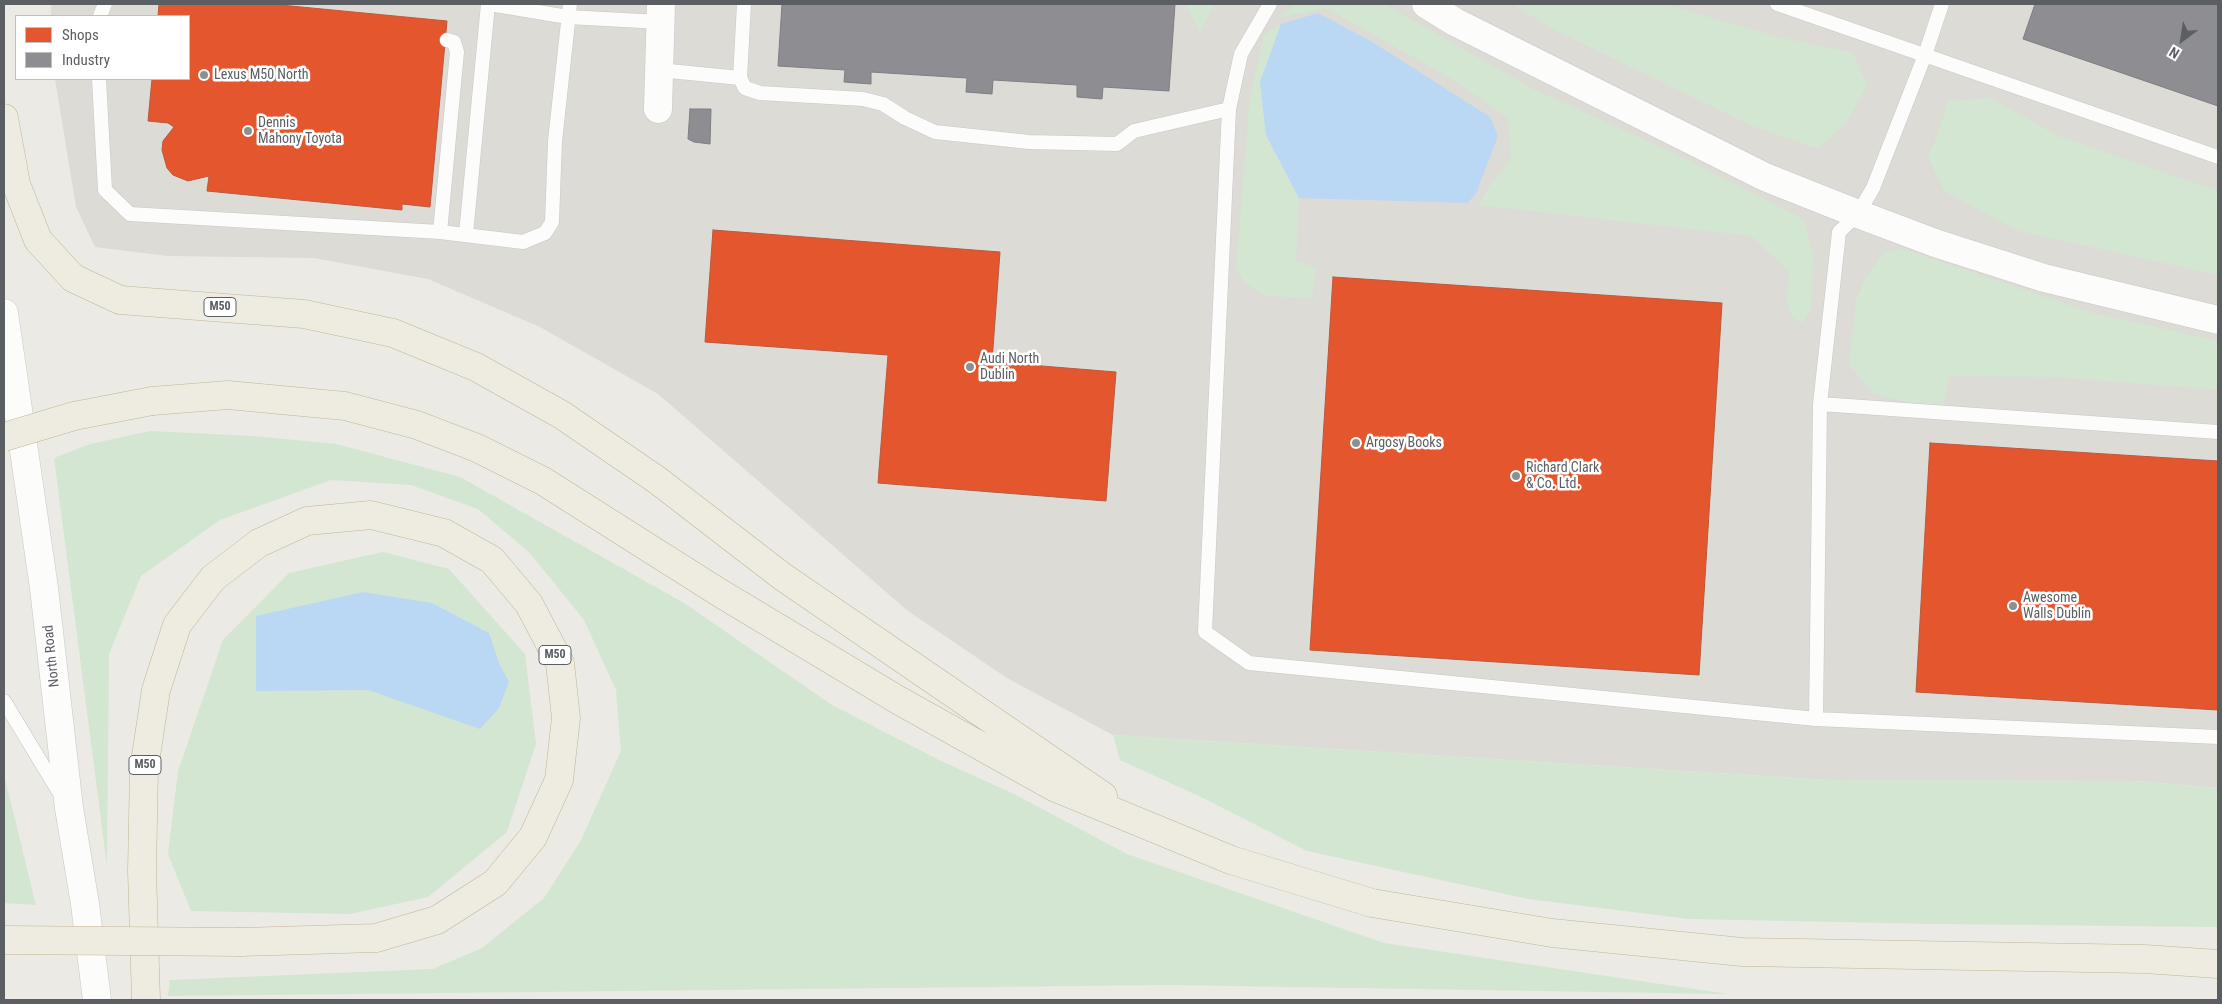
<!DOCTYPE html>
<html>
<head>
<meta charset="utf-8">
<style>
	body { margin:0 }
	#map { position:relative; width:2222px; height:1004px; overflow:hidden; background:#ebeae5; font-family:"Roboto Condensed",sans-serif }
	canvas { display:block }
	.frame { position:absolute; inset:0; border:5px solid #5b5e62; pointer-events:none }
	.legend { position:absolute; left:15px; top:15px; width:175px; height:65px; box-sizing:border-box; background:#fff; border:1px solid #bdbfc0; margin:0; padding:6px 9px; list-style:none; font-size:15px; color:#5b5e62 }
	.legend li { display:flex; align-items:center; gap:10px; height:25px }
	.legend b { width:25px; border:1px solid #bdbfc0 }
	.north { position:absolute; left:2157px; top:15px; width:50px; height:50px; -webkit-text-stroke:4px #fff; paint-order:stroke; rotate:211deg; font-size:14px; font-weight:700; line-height:20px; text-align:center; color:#5b5e62 }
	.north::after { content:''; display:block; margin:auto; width:18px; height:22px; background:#5b5e62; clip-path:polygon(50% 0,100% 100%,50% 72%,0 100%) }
</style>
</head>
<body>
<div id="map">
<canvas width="2222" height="1004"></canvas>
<div class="frame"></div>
<ul class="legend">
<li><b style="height:14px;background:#e4572e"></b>Shops</li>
<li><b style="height:14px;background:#8d8d92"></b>Industry</li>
</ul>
<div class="north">N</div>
</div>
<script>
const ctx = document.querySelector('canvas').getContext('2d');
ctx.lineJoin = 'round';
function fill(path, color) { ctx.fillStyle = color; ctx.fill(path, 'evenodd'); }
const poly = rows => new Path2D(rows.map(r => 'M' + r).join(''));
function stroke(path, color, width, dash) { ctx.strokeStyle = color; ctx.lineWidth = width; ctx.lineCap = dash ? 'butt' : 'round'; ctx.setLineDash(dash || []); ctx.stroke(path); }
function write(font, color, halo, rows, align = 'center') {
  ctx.font = font + ' "Roboto Condensed",sans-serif'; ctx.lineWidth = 5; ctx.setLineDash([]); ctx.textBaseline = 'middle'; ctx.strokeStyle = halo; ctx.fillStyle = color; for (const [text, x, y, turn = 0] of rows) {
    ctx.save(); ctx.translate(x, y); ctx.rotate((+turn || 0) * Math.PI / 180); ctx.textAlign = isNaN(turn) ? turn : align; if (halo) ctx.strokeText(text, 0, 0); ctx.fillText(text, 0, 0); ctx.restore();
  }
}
fill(poly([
	[51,4,2218,4,2218,788,2137,781,1827,780,1113,735,1007,678,908,611,658,394,540,327,428,279,314,258,168,256,95,247,76,207,55,79,189,79,189,16,51,16]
]), '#dcdbd6');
fill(poly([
	[1185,4,1215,4,1200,33],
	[1296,4,1384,4,1533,89,1682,157,1803,219,1813,252,1811,310,1802,323,1792,317,1787,303,1789,272,1751,236,1478,205,1492,182,1511,159,1508,118,1447,76,1326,8,1277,18],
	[1512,4,1664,4,1778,37,1854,53,1867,86,1846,123,1818,149,1752,126,1555,30],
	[1281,24,1260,82,1266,135,1299,198,1296,261,1316,267,1312,298,1265,296,1243,281,1236,268,1250,98,1264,35],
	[1991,98,2058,136,2218,191,2218,275,2019,231,1944,191,1928,157,1936,138,1948,101],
	[1902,249,2093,313,2218,341,2218,390,2057,377,1949,376,1942,413,1873,393,1849,365,1856,300,1866,277,1883,253],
	[150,431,253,436,336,444,460,477,684,603,832,705,939,760,1014,794,1127,854,1384,943,1728,994,1168,985,168,996,170,980,433,969,482,948,544,898,581,840,621,751,616,690,584,620,529,552,478,509,411,485,331,480,220,520,141,576,109,654,107,866,54,458,90,444],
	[383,552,449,569,525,654,536,744,507,832,428,897,350,914,191,911,168,854,178,771,223,640,289,573],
	[1113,735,1827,780,2137,781,2218,788,2218,927,1935,924,1689,919,1528,899,1307,851,1205,799,1120,760],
	[4,775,36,905,4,903]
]), '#d3e6d2');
fill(poly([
	[1318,13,1374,43,1490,117,1498,136,1477,191,1468,203,1299,198,1266,135,1260,82,1281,24],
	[363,592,432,603,489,633,499,663,509,682,499,708,480,729,368,690,256,691,256,616]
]), '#bad8f4');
const shops = poly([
	[159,4,270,4,447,21,430,207,402,204,402,210,207,191,209,176,188,181,173,175,167,168,162,150,163,141,174,127,168,123,148,121,152,79,189,79,189,16,158,16,159,4],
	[713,230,1000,252,992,362,1116,372,1106,501,878,483,888,355,705,342,713,230],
	[1333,277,1722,303,1699,675,1310,650,1333,277],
	[1930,443,2218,461,2218,710,1916,692,1930,443]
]);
fill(shops, '#e4572e');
stroke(shops, '#bb593e', 1);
const industry = poly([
	[782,4,1175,4,1169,91,1103,87,1102,99,1077,97,1077,85,993,80,992,94,966,92,967,78,871,72,871,84,844,82,845,70,778,66,782,4],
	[2035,4,2218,4,2218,106,2023,39,2035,4],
	[690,109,711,109,710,144,694,142,688,139,690,109]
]);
fill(industry, '#8d8d92');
stroke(industry, '#7e7f84', 1);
const service = poly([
	[490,4,568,17,660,22],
	[744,4,740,78,745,88,760,93,863,99,883,104,905,118,935,132,1029,142,1117,144,1134,131,1229,109],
	[1270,4,1241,54,1229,109,1205,632,1249,663,1816,719,2218,737],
	[1777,4,2218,157],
	[100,16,105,4],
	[659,70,740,78],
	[99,79,105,190,130,214,440,232,523,242,545,233,552,222,555,141,570,4],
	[440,232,457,52,454,42,447,40],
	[466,234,488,4],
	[1820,404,2218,432],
	[4,701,62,797],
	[1816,719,1820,404,1839,232,1858,214,1873,188,1925,55,1942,4]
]);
const minor = poly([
	[1426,4,1455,22,1765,177,1858,214,1935,243,2044,278,2218,320],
	[658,109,661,4]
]);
const secondary = poly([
	[4,313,44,588,69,808,85,904,97,1000]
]);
const motorway = poly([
	[4,118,16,184,38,240,73,278,120,300,304,314,393,333,476,367,562,415,657,480,783,577,1103,796],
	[152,401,228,395,345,406,417,425,477,448,543,481,720,593,898,700,1054,787,1231,860,1372,903,1552,933,1742,952,2144,959,2218,964],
	[146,1000,142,871,144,769,156,690,177,625,213,578,259,543,307,521,371,515,444,533,492,560,529,604,560,663,566,718,559,780,533,837,495,883,437,920,376,938,241,942]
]);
stroke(service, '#c7c7c7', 15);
stroke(minor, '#c7c7c7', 29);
stroke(secondary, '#c7c7c5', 29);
stroke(motorway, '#c0b594', 29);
stroke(service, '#fcfcfb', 14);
stroke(minor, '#fcfcfb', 28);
stroke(secondary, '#fcfcfb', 28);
stroke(motorway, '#eeece1', 28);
const motorwayBridge = poly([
	[4,437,74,416,152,401],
	[4,940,241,942]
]);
stroke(motorwayBridge, '#c0b594', 29, []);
stroke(motorwayBridge, '#eeece1', 28);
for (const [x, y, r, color] of [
	[204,75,5,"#8d8f90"],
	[248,131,5,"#8d8f90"],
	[970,367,5,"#8d8f90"],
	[1356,443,5,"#8d8f90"],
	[1516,476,5,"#8d8f90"],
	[2013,606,5,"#8d8f90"]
]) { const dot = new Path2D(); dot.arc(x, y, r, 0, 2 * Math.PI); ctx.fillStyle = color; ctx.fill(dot); stroke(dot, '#fff', 2); }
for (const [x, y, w] of [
	[220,307,32],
	[555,655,32],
	[145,765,32]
]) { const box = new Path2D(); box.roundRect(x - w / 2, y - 9.5, w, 19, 4); ctx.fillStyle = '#fff'; ctx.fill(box); stroke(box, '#5b5e62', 1); }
write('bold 12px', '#5b5e62', null, [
	["M50",220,307],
	["M50",555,655],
	["M50",145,765]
]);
write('14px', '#5b5e62', '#fff', [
	["Lexus M50 North",214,75],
	["Dennis",258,123],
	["Mahony Toyota",258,139],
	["Audi North",980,359],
	["Dublin",980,375],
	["Argosy Books",1366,443],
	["Richard Clark",1526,468],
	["& Co. Ltd.",1526,484],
	["Awesome",2023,598],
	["Walls Dublin",2023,614]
], 'left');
write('14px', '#5b5e62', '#fff', [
	["North Road",52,656,-96]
]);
</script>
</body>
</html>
